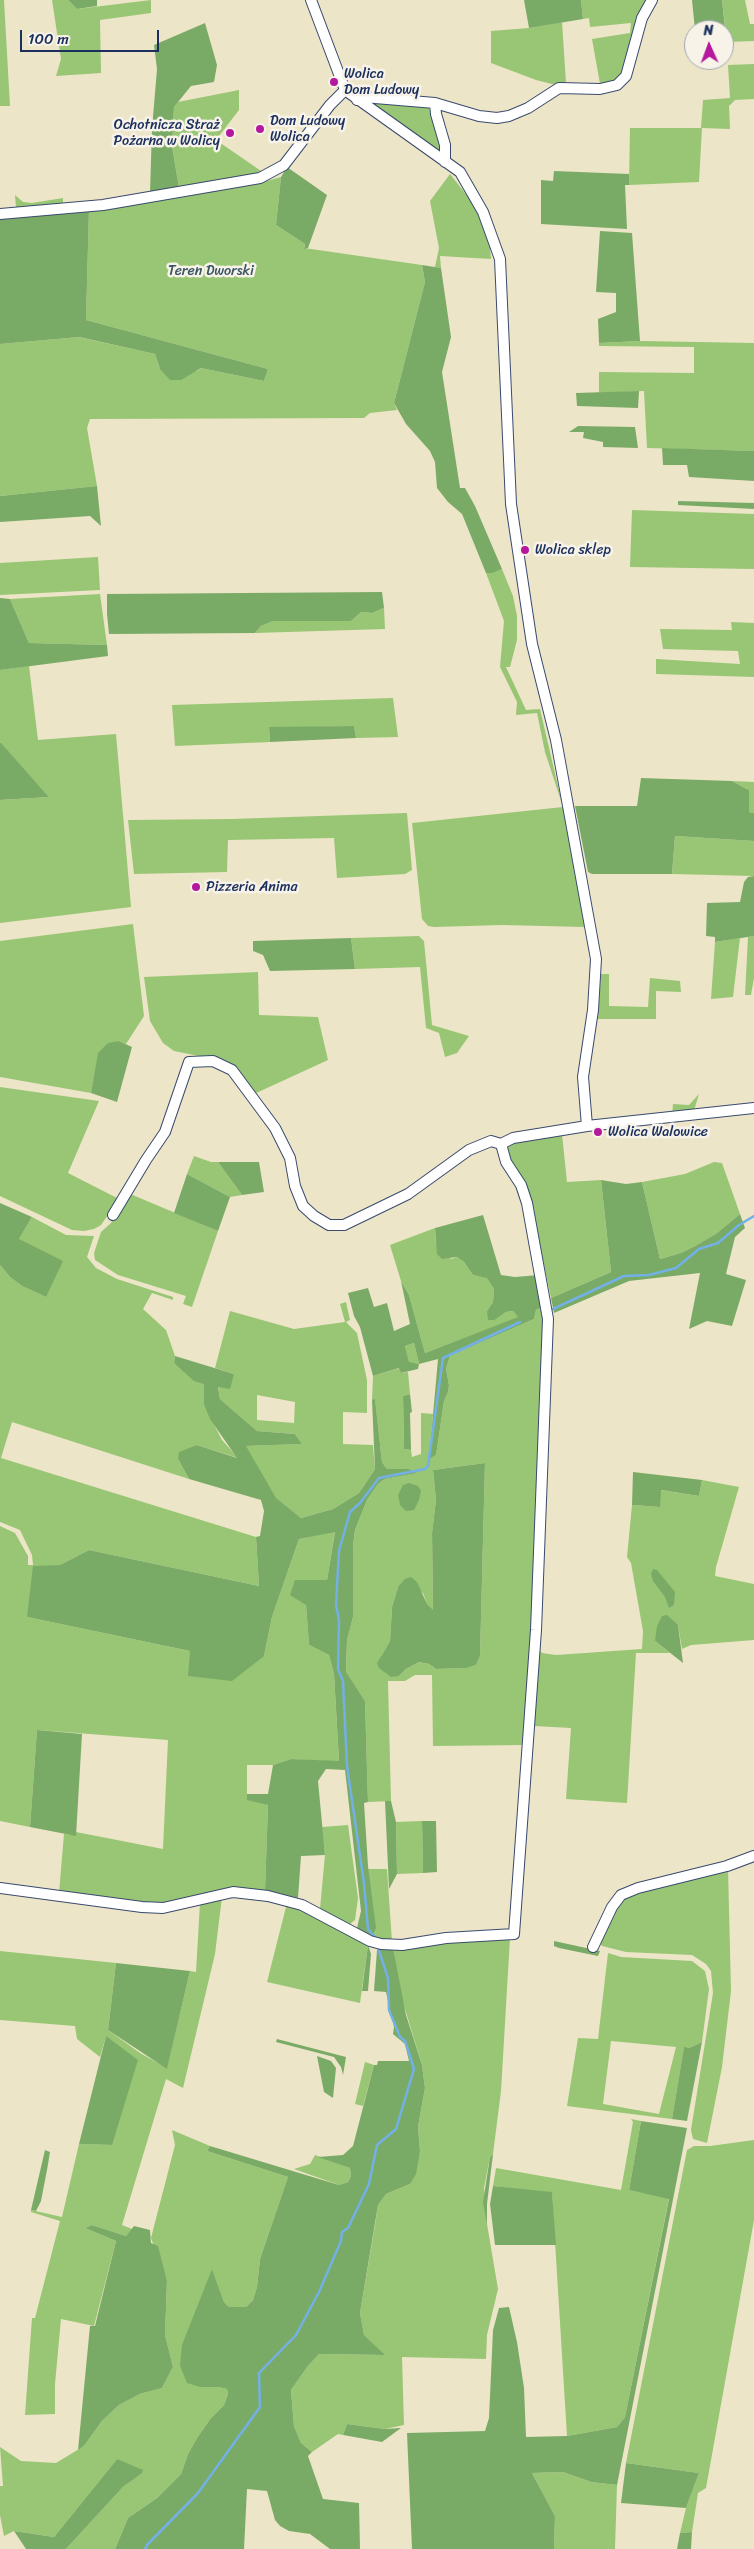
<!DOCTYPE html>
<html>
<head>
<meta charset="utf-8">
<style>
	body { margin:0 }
	#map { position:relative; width:754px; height:2549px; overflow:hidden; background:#ede5c8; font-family:Sriracha,sans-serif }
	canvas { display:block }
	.north { position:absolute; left:684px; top:20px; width:50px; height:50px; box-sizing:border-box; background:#f7f3e8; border:1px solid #9fa5b1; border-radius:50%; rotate:358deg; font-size:14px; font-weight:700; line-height:20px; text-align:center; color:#1b2f5e }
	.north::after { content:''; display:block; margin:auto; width:18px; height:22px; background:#b5179e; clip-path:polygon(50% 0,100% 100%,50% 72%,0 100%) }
	.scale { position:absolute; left:20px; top:30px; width:139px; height:22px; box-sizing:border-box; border:2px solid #1b2f5e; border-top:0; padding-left:6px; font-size:15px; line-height:18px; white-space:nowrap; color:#1b2f5e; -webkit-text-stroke:4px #f7f3e8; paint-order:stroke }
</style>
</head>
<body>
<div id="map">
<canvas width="754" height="2549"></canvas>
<div class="north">N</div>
<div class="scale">100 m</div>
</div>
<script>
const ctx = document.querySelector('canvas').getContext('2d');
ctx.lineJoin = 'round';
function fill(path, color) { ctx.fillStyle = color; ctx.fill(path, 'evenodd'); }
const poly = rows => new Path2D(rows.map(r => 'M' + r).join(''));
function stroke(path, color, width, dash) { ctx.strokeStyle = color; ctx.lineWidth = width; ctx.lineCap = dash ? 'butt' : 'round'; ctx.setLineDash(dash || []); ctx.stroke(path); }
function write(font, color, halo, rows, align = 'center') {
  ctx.font = font + ' Sriracha,sans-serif'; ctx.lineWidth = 5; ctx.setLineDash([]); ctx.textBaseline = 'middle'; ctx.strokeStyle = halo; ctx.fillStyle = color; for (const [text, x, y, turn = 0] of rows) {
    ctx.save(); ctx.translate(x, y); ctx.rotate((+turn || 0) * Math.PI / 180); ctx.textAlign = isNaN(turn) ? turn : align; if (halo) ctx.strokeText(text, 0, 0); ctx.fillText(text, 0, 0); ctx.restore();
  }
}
fill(poly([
	[0,0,4,0,10,106,0,106],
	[52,0,68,0,77,9,151,0,151,13,100,20,101,73,56,76,61,59],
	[581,0,648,0,624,73,615,81,600,84,592,39,630,33,631,23,590,27,589,18,583,19],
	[722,0,745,0,750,24,754,24,754,41,727,42],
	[562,22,566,83,560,86,536,80,491,63,491,31,529,28],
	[754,64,754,99,735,100,729,106,730,129,702,128,699,182,629,185,630,128,701,128,703,100,730,98,728,65],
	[239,90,239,110,216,140,264,173,179,188,172,146,174,107,178,102],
	[363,98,428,106,440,137,440,152],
	[450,174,472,202,483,222,489,238,491,259,440,256,441,268,435,267,439,248,430,201],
	[281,177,276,225,305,244,304,248,422,265,425,282,394,403,397,410,370,413,364,418,90,419,87,428,97,486,0,496,0,344,78,337,155,354,160,369,197,371,201,368,264,381,268,369,86,320,89,210,263,182],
	[15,195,23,202,32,203,63,198,63,204,16,208],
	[640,341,754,343,754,451,647,448,644,391,599,393,599,372,694,373,694,347,599,346,599,343],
	[632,510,754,514,754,569,630,567],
	[98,557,100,590,0,595,0,563],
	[502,569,513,596,517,616,517,640,510,667,506,667,526,710,540,709,563,808,585,927,502,925,434,927,428,926,422,919,412,823,563,807,545,752,537,713,516,715,517,702,500,667,504,621,486,573],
	[100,594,107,645,29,643,10,599],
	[384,608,385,629,255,633,261,626,273,621,351,621,361,612,372,613],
	[731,622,754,623,754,677,656,674,656,659,740,664,738,651,663,649,660,629,732,630],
	[29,666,38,740,116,734,131,907,0,923,0,800,49,797,0,743,0,670],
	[393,698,398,737,356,738,354,726,269,728,270,742,175,746,172,705],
	[732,781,754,782,754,813,749,812,749,790],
	[407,813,412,870,405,874,337,878,334,838,228,840,227,872,134,874,128,820,232,819],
	[675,836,754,841,754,876,672,874],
	[133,924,144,1016,126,1044,119,1041,99,1053,91,1093,0,1077,0,941],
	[419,936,424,941,432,1025,469,1036,457,1053,445,1057,439,1033,426,1028,420,967,355,969,351,938],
	[754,936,754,978,751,995,745,995,748,937],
	[740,938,733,997,711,999,715,942],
	[258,972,259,1015,318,1017,328,1060,254,1094,236,1071,204,1057,174,1051,163,1043,150,1021,144,977],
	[601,974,609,974,609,1006,648,1007,650,978,680,981,681,992,656,991,656,1019,598,1019],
	[0,1087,99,1101,68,1173,119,1199,101,1225,94,1229,84,1231,72,1230,0,1196],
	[699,1094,693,1114,672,1116,673,1104,689,1105],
	[562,1134,567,1182,601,1180,611,1272,551,1298,529,1193,510,1162,507,1148,516,1141],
	[194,1156,211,1162,218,1162,242,1195,230,1197,187,1174],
	[714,1162,722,1163,740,1214,717,1233,697,1245,681,1253,660,1259,642,1182,685,1174],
	[128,1193,218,1231,192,1307,183,1304,186,1296,118,1275,95,1260,94,1253,101,1232,111,1223],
	[32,1217,66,1235,94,1236,87,1257,96,1268,117,1279,173,1297,173,1300,152,1293,143,1309,166,1330,175,1356,174,1363,204,1383,204,1405,222,1440,238,1458,197,1445,178,1459,189,1479,12,1422,1,1458,256,1537,259,1586,89,1550,60,1565,27,1617,190,1651,264,1656,272,1617,299,1539,335,1531,327,1580,295,1580,306,1605,309,1645,329,1655,334,1674,339,1762,291,1759,273,1765,247,1765,247,1797,268,1805,265,1890,236,1889,161,1905,59,1893,64,1834,75,1835,76,1832,163,1849,168,1740,37,1730,30,1827,0,1821,0,1526,15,1533,28,1556,28,1565,33,1565,32,1555,20,1530,0,1522,0,1265,10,1277,22,1286,46,1297,19,1239],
	[435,1228,436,1243,451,1259,457,1257,464,1262,473,1275,487,1277,494,1289,493,1302,487,1311,495,1320,506,1312,513,1311,519,1317,425,1353,409,1295,401,1281,390,1245],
	[346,1302,350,1320,346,1322,357,1333,367,1380,367,1413,343,1412,343,1444,373,1445,375,1469,359,1493,333,1509,301,1518,276,1499,245,1446,302,1444,295,1434,257,1431,220,1399,218,1386,234,1374,215,1368,230,1311,294,1329,345,1322,340,1304],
	[257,1395,295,1402,294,1423,257,1420],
	[543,1307,531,1666,525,1745,433,1746,432,1675,415,1675,405,1681,388,1681,391,1801,368,1802,365,1701,346,1673,347,1640,353,1617,353,1545,355,1530,367,1500,378,1484,385,1479,416,1473,409,1469,387,1469,382,1462,375,1400,372,1400,373,1376,400,1368,401,1373,408,1372,410,1394,403,1396,404,1449,411,1450,412,1457,421,1454,421,1413,433,1414,429,1458,436,1455,437,1449,444,1401,448,1392,449,1385,446,1369,450,1356,534,1319,536,1310],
	[485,1463,480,1656,476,1665,467,1668,436,1669,429,1664,419,1662,406,1669,399,1676,381,1656,390,1641,392,1607,398,1587,423,1593,427,1604,433,1611,432,1533,436,1500,433,1470],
	[414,1343,419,1364,409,1363,405,1346],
	[702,1480,739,1487,716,1567,715,1576,754,1584,754,1640,691,1645,682,1649,678,1625,655,1641,670,1653,636,1653,627,1803,566,1799,571,1728,534,1726,538,1649,542,1653,556,1655,642,1649,643,1631,631,1563,627,1557,632,1505,660,1507,660,1490,699,1496],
	[422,1821,423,1873,397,1874,396,1822],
	[348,1825,358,1898,355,1920,350,1924,320,1909,325,1855,322,1827],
	[728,1868,731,1991,722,2067,707,2143,693,2139,691,2130,713,1993,711,1971,706,1964,692,1955,626,1952,602,1946,599,1942,613,1911,627,1894],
	[368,1869,387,1869,392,1942,372,1937],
	[222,1897,215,1954,183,2088,166,2079,122,2225,132,2229,126,2236,92,2225,85,2228,116,2241,94,2326,61,2319,55,2384,55,2414,25,2415,32,2318,35,2318,60,2221,31,2212,31,2210,62,2217,79,2144,112,2145,106,2036,100,2057,77,2039,75,2026,0,2020,0,1951,116,1963,108,2030,140,2053,167,2068,190,1971,196,1972,200,1903],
	[287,1903,304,1909,368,1945,360,2003,267,1982],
	[510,1938,501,2091,493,2154,490,2157,484,2188,487,2224,498,2289,487,2335,486,2359,402,2357,404,2425,385,2429,347,2424,343,2435,338,2434,312,2452,301,2443,294,2426,291,2390,308,2366,319,2354,384,2355,364,2335,360,2313,375,2225,378,2205,386,2194,410,2184,420,2151,418,2127,425,2088,422,2065,398,1986,393,1948,441,1941],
	[608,1953,621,1957,692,1961,705,1971,709,1989,702,2042,689,2048,684,2048,672,2119,567,2106,578,2038,598,2039],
	[611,2041,676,2047,659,2114,603,2104],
	[365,2062,374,2065,363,2106,355,2104],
	[631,2119,641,2121,629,2190,669,2198,625,2417,617,2427,567,2436,552,2193,493,2186,496,2168,621,2190,633,2122],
	[172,2130,210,2146,207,2151,288,2177,260,2259,257,2287,253,2300,246,2307,229,2307,224,2302,212,2270,200,2387,220,2387,227,2389,228,2394,224,2405,211,2418,197,2438,188,2454,181,2474,157,2498,128,2518,115,2549,66,2549,123,2487,141,2473,117,2459,54,2537,14,2531,4,2536,0,2515,0,2486,3,2486,0,2447,21,2461,56,2463,84,2446,102,2421,119,2405,140,2394,162,2388,173,2367,165,2335,167,2281,151,2238,175,2145],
	[754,2140,754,2220,706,2488,698,2493,692,2532,680,2533,686,2508,699,2473,626,2463,687,2150,694,2146,710,2146],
	[315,2155,350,2168,351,2176,348,2182,339,2185,294,2169,310,2164],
	[563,2472,591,2482,617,2485,615,2549,554,2549,555,2516,532,2473]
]), '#98c674');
fill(poly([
	[68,0,97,0,97,6,77,9],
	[524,0,581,0,583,19,529,28],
	[692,0,722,0,726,37,724,37,724,30,695,30],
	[205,23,217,65,214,82,191,86,174,107,172,146,179,188,150,193,152,129,157,69,154,45],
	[287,167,327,195,308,248,304,249,305,244,276,225,281,177],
	[554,171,629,174,629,185,625,185,627,229,541,224,541,180,553,181],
	[89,210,86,320,268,369,264,381,201,368,181,380,170,380,160,369,155,354,79,337,0,344,0,219],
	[600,231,632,233,640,341,599,343,598,319,616,312,616,293,596,292],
	[422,265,441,268,451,337,442,372,460,488,465,488,475,506,502,569,492,573,486,573,462,514,448,502,437,488,435,462,430,451,406,424,394,403,425,282],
	[639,391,638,408,577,406,576,393],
	[578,426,635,427,638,448,603,447,603,442,583,438,584,432,569,432],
	[662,448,754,451,754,481,689,477,687,465,663,465],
	[97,486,101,526,90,516,0,522,0,496],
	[678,501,754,503,754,509,678,505],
	[382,592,384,608,372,613,361,612,351,621,273,621,261,626,255,633,109,634,107,614,107,594],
	[0,598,10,599,29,643,107,645,108,656,0,670],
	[354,726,356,738,270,742,269,727],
	[0,743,1,743,49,797,0,800],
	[641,778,732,781,745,788,749,790,749,812,754,813,754,841,675,836,672,874,592,874,588,872,575,806,637,806],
	[754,876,754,936,715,942,715,937,706,936,707,903,740,902,744,882,748,877],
	[351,938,355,969,270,971,263,955,253,951,253,941],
	[119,1041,132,1047,117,1102,91,1093,98,1053,108,1043],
	[218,1162,259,1162,264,1192,242,1195],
	[187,1174,230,1197,218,1231,174,1213],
	[601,1180,626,1184,642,1182,660,1259,681,1253,697,1245,717,1233,740,1214,745,1228,735,1237,726,1274,746,1280,732,1326,707,1321,689,1329,700,1273,629,1281,554,1313,551,1298,611,1272],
	[0,1203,32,1217,19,1239,63,1261,46,1297,22,1286,10,1277,0,1265],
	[483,1215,501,1275,515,1277,539,1275,543,1307,536,1310,534,1319,450,1356,446,1369,449,1385,448,1392,444,1401,437,1449,436,1455,429,1459,438,1359,419,1364,418,1369,401,1373,399,1368,373,1376,360,1327,354,1316,348,1293,368,1288,374,1307,387,1303,394,1331,410,1324,401,1281,409,1295,425,1353,518,1317,513,1311,506,1312,495,1320,488,1320,487,1311,493,1302,494,1289,487,1278,473,1275,464,1262,457,1257,442,1259,437,1254,435,1228],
	[414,1343,419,1364,409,1362,405,1346],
	[175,1356,234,1374,230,1389,218,1387,220,1399,257,1431,295,1434,302,1444,246,1446,276,1498,301,1518,333,1509,359,1493,375,1469,372,1400,375,1399,382,1462,387,1469,409,1469,417,1473,385,1479,378,1484,367,1500,355,1530,353,1545,353,1617,347,1640,346,1672,365,1701,368,1802,364,1803,368,1866,376,1928,372,1937,357,1928,361,1911,345,1770,326,1769,318,1781,325,1855,301,1856,298,1898,265,1890,268,1805,247,1800,247,1794,268,1794,273,1765,291,1759,339,1761,334,1674,329,1655,309,1645,306,1605,290,1595,295,1580,327,1580,335,1532,299,1539,272,1617,264,1656,232,1681,188,1676,190,1651,27,1617,33,1566,60,1565,89,1550,259,1586,256,1537,260,1536,264,1511,261,1500,189,1479,178,1459,179,1452,197,1445,237,1458,210,1419,204,1405,204,1384,194,1381,174,1363],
	[410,1394,412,1412,410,1413,411,1450,404,1449,403,1396],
	[485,1463,480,1656,476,1665,467,1668,436,1669,429,1664,419,1662,406,1669,399,1676,391,1677,379,1668,377,1663,390,1641,392,1607,398,1587,405,1579,411,1577,417,1582,427,1604,433,1610,432,1533,436,1500,433,1470],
	[633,1472,702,1480,699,1496,661,1490,660,1507,632,1505],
	[409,1483,418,1486,421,1491,419,1500,414,1510,406,1511,400,1505,398,1495,403,1485],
	[653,1569,657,1570,675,1592,674,1605,669,1608,665,1597,653,1581,651,1574],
	[667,1615,678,1625,683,1663,655,1641,657,1626,662,1616],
	[37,1730,82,1734,76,1836,30,1827],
	[385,1801,391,1801,396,1822,397,1874,389,1889],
	[422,1821,436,1821,437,1872,423,1873],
	[554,1941,600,1951,598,1956,559,1948,554,1946],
	[368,1945,371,1954,368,1991,362,1991],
	[380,1948,393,1948,406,2015,422,2065,425,2088,418,2127,420,2151,416,2174,410,2184,386,2194,378,2205,360,2313,364,2335,385,2355,319,2354,308,2366,291,2390,294,2426,301,2443,312,2452,308,2456,323,2499,359,2503,360,2549,330,2549,310,2534,289,2531,280,2526,275,2520,267,2491,247,2489,244,2549,115,2549,128,2518,157,2498,181,2474,188,2454,197,2438,211,2418,224,2405,228,2394,227,2389,219,2387,200,2387,187,2383,180,2366,182,2345,212,2269,224,2302,229,2307,246,2307,253,2300,257,2287,260,2259,288,2177,207,2151,210,2146,339,2185,348,2182,351,2176,350,2168,318,2157,343,2155,353,2146,374,2065,377,2065,378,2061,409,2061,405,2044,393,2034,394,2027,386,1992,374,1991,377,1950],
	[116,1963,190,1971,167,2069,108,2030],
	[106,2036,138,2060,112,2145,79,2144],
	[277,2039,346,2057,343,2075,341,2067,334,2057,276,2042],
	[702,2042,687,2121,672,2119,684,2047,689,2048],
	[317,2056,331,2061,336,2068,333,2098,324,2092],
	[641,2121,687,2128,617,2485,591,2482,563,2472,532,2473,555,2516,554,2549,412,2549,407,2433,485,2431,489,2418,493,2330,499,2308,509,2307,517,2342,524,2388,526,2437,567,2436,617,2427,625,2417,669,2199,629,2190],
	[45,2150,50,2152,47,2170,41,2201,36,2211,31,2210],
	[493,2154,487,2204,487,2225,483,2202,490,2157],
	[493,2186,552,2192,556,2245,495,2245,490,2204],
	[92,2225,126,2236,134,2226,150,2230,151,2243,158,2246,167,2281,165,2335,173,2367,162,2388,140,2394,119,2405,102,2421,84,2446,78,2450,90,2326,95,2326,116,2241,85,2228],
	[347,2424,385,2429,401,2428,382,2442,343,2435],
	[117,2459,143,2470,142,2473,123,2487,66,2549,26,2549,14,2531,54,2537],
	[626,2463,699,2473,686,2508,621,2503],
	[692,2532,691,2549,677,2549,680,2533]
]), '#7aab66');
stroke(poly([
	[553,1309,624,1276,649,1275,676,1268,699,1249,718,1243,739,1225,754,1216],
	[374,1936,368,1929,364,1883,347,1766,343,1681,338,1669,339,1620,336,1605,339,1551,350,1512,360,1503,379,1478,425,1469,428,1466,443,1358,520,1322],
	[145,2549,147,2545,198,2493,260,2407,259,2373,296,2335,319,2292,341,2241,342,2232,348,2228,369,2184,377,2145,396,2129,414,2069,405,2041,400,2037,389,2010,388,1978,379,1951]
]), '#73b0e5', 2.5);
const minor = poly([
	[311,0,345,90,460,172,483,212,500,259,511,504,532,644,556,740,596,959,593,1010,583,1077,587,1126],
	[357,100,363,97,435,103,436,114,445,145,445,162],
	[435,103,479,116,497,118,509,116,528,108,559,88,600,89,617,85,626,76,642,18,652,0],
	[0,214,103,205,260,178,284,165,330,105,345,90],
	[501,1144,513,1138,587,1126,754,1108],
	[113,1215,146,1160,165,1132,189,1062,213,1061,232,1070,275,1128,290,1158,295,1186,303,1206,314,1216,329,1225,344,1225,408,1194,469,1150,491,1141,501,1144],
	[0,1888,142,1907,163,1908,233,1892,268,1896,302,1905,370,1941,381,1944,402,1945,446,1938,514,1934,536,1630,548,1319,527,1203,521,1185,506,1162,501,1144],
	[593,1947,612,1907,621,1895,638,1888,727,1866,754,1856]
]);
stroke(minor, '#3a4a6e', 12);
stroke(minor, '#fff', 10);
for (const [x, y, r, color] of [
	[334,82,5,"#b5179e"],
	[260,129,5,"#b5179e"],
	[230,133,5,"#b5179e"],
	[525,550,5,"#b5179e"],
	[196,887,5,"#b5179e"],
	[598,1132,5,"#b5179e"]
]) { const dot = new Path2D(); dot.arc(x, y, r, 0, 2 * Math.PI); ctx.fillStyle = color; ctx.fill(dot); stroke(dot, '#f7f3e8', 2); }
write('14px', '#1b2f5e', '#f7f3e8', [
	["Wolica",344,74],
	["Dom Ludowy",344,90],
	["Dom Ludowy",270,121],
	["Wolica",270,137],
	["Ochotnicza Straż",220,125,"right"],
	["Pożarna w Wolicy",220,141,"right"],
	["Wolica sklep",535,550],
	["Pizzeria Anima",206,887],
	["Wolica Walowice",608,1132]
], 'left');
write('14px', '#3a5564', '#f7f3e8', [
	["Teren Dworski",211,271]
]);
</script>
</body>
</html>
